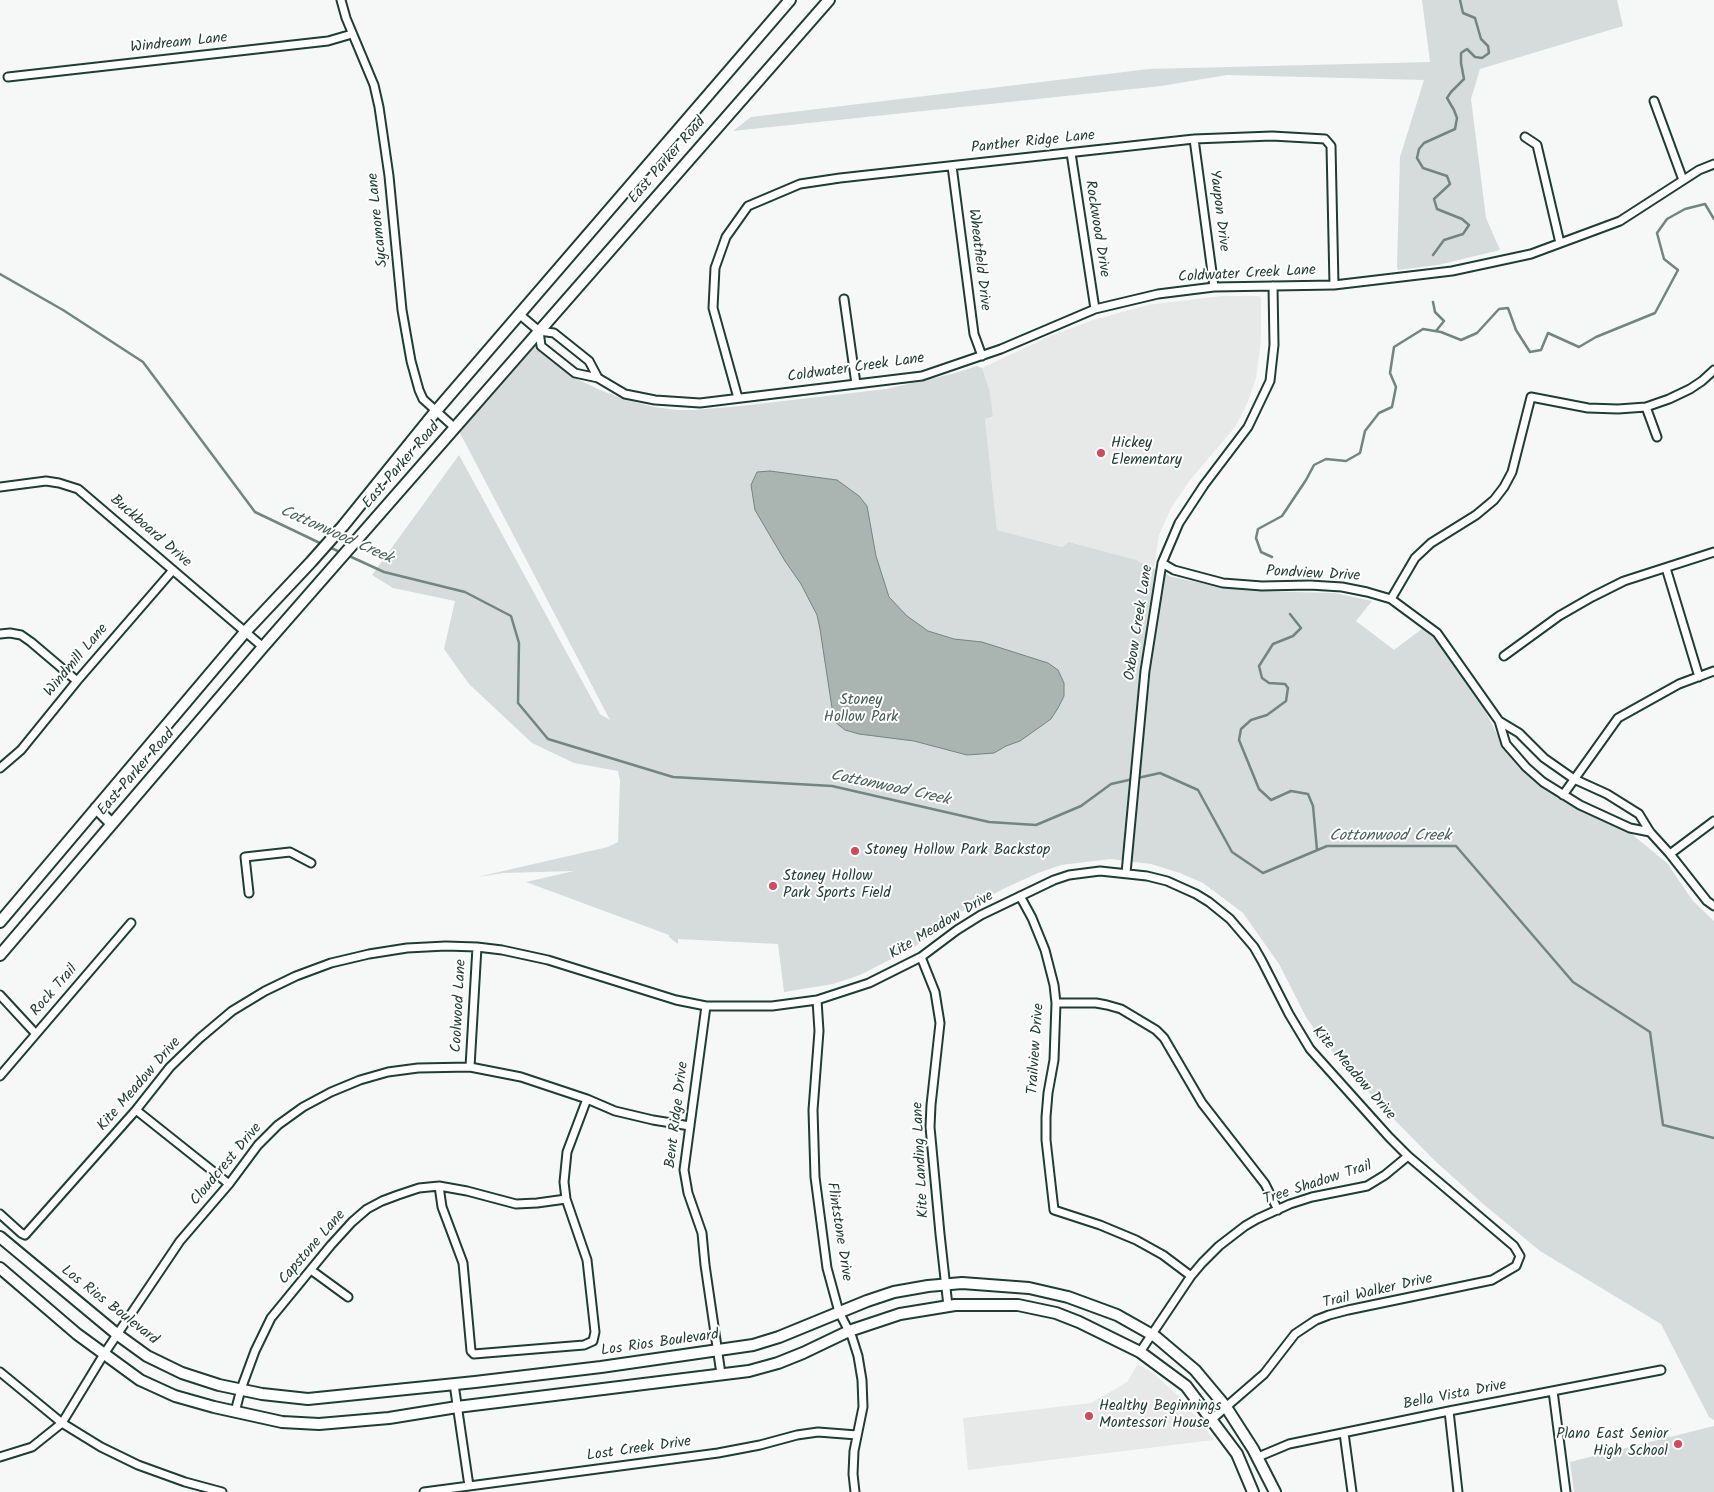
<!DOCTYPE html>
<html>
<head>
<meta charset="utf-8">
<style>
	body { margin:0 }
	canvas { display:block; background:#f6f7f7 }
</style>
</head>
<body>
<canvas width="1714" height="1492"></canvas>
<script>
const ctx = document.querySelector('canvas').getContext('2d');
ctx.lineJoin = 'round';
function fill(path, color) { ctx.fillStyle = color; ctx.fill(path, 'evenodd'); }
const poly = rows => new Path2D(rows.map(r => 'M' + r).join(''));
function stroke(path, color, width, dash) { ctx.strokeStyle = color; ctx.lineWidth = width; ctx.lineCap = dash ? 'butt' : 'round'; ctx.setLineDash(dash || []); ctx.stroke(path); }
function write(font, color, halo, rows, align = 'center') {
  ctx.font = font + ' Kalam,sans-serif'; ctx.lineWidth = 4; ctx.setLineDash([]); ctx.textBaseline = 'middle'; ctx.strokeStyle = halo; ctx.fillStyle = color; for (const [text, x, y, turn = 0] of rows) {
    ctx.save(); ctx.translate(x, y); ctx.rotate((+turn || 0) * Math.PI / 180); ctx.textAlign = isNaN(turn) ? turn : align; if (halo) ctx.strokeText(text, 0, 0); ctx.fillText(text, 0, 0); ctx.restore();
  }
}
fill(poly([
	[1222,296,1259,296,1261,298,1261,340,1256,378,1247,404,1235,427,1190,480,1171,508,1159,535,1154,567,1135,560,1069,542,1062,547,997,530,985,419,993,418,990,392,982,368,1048,337,1093,320,1148,305],
	[1138,1364,1153,1373,1182,1399,1214,1440,968,1470,963,1418,1091,1403,1127,1382]
]), '#e6e9e8');
fill(poly([
	[1422,0,1617,0,1623,26,1480,69,1471,99,1486,218,1500,250,1438,265,1398,270,1397,267,1400,157,1424,80,1227,75,1161,86,733,131,751,117,1149,69,1430,62],
	[534,346,575,378,600,390,624,399,654,407,677,410,694,410,741,406,886,389,952,374,977,366,982,368,990,392,993,417,985,419,997,530,1062,547,1069,542,1136,560,1172,577,1216,586,1254,591,1335,593,1372,601,1356,621,1394,650,1423,628,1440,642,1463,667,1502,744,1520,767,1544,789,1574,807,1628,831,1667,863,1693,901,1714,921,1714,1420,1709,1417,1661,1324,1540,1251,1482,1203,1434,1160,1380,1105,1323,1041,1306,1017,1279,964,1243,913,1203,883,1180,873,1151,864,1110,859,1061,865,1038,873,1003,889,959,913,913,948,860,975,833,984,784,992,778,944,678,939,678,944,669,937,669,935,526,882,574,871,504,873,477,877,608,847,618,842,620,781,618,771,574,763,532,743,469,684,444,649,455,601,393,588,372,575,459,455,600,714,610,720,459,431],
	[1714,1426,1714,1492,1574,1492,1570,1462]
]), '#d6dcdb');
const water = poly([
	[770,471,837,480,859,496,867,506,876,556,889,597,907,616,928,631,954,639,982,642,1048,663,1058,670,1064,683,1064,696,1058,708,1051,719,1020,741,1006,746,994,753,967,755,914,741,859,734,845,730,834,721,820,629,817,615,801,584,785,561,755,510,751,485,757,472,770,471]
]);
fill(water, '#aab5b1');
stroke(water, '#72857f', 1);
stroke(poly([
	[1433,255,1444,240,1463,234,1469,225,1462,219,1437,209,1434,199,1450,184,1447,176,1423,168,1417,158,1419,149,1424,143,1455,129,1457,118,1454,110,1447,98,1451,92,1464,79,1461,63,1461,53,1467,49,1475,57,1482,58,1489,53,1488,46,1481,39,1475,18,1463,13,1460,0],
	[0,274,63,310,143,362,255,512,322,544],
	[1433,302,1435,312,1444,321,1436,331],
	[329,547,342,553],
	[347,555,384,572,465,592,511,616,519,643,518,703,548,739,673,777,832,786,989,822,1036,825,1081,806,1111,784,1160,773,1198,790,1232,852,1263,873,1327,846,1456,846,1573,982,1650,1032,1663,1125,1714,1138],
	[1272,557,1261,552,1256,538,1258,529,1282,516,1306,480,1314,465,1326,459,1346,461,1360,453,1365,431,1379,413,1392,407,1396,387,1390,373,1394,347,1423,329,1441,332,1461,340,1477,333,1499,309,1508,308,1516,330,1530,352,1541,350,1548,333,1579,347,1596,337,1655,313,1678,270,1664,259,1657,233,1667,219,1685,209,1705,204,1714,219],
	[1290,614,1301,628,1293,636,1273,644,1259,666,1262,678,1269,683,1285,684,1288,688,1286,701,1267,715,1251,720,1241,729,1239,740,1259,789,1271,800,1291,791,1308,794,1313,806,1317,850]
]), '#72857f', 2.5);
const minor = poly([
	[341,0,346,18,374,85,379,107,389,176,402,310,411,361,419,390,423,399,455,428],
	[8,77,328,41,352,34],
	[1654,101,1683,180],
	[1525,137,1537,145,1560,243],
	[1194,139,1214,287],
	[1071,153,1095,309],
	[952,166,974,334,982,356],
	[844,299,856,384],
	[519,314,539,331,554,333,589,361,598,378,575,373,541,346,539,331],
	[598,378,625,394,655,400,700,403,922,376,1001,349,1095,309,1158,294,1214,287,1334,285,1452,271,1531,254,1620,221,1699,170,1714,164],
	[738,398,713,308,715,268,726,237,748,206,800,184,840,178,1194,139,1272,136,1325,139,1331,146,1334,285],
	[1646,407,1657,437],
	[0,487,46,481,59,483,78,489,263,647],
	[1162,563,1174,570,1223,583,1262,586,1310,585,1342,587,1367,592,1391,599,1437,633,1499,721],
	[1666,568,1699,677],
	[1391,599,1415,558,1431,543,1476,515,1494,500,1504,487,1512,472,1531,397,1588,408,1618,409,1646,407,1669,399,1690,389,1702,381,1714,370],
	[0,634,10,633,21,635,31,642,77,681],
	[1504,656,1559,616,1592,597,1624,581,1714,552],
	[0,768,21,750,77,681,173,570],
	[1563,795,1618,718,1679,684,1714,671],
	[1650,832,1630,828,1580,805,1543,782,1526,767,1506,744,1499,721,1519,733,1544,758,1574,779,1607,794,1639,814,1650,832,1670,854,1707,901,1714,906],
	[1670,854,1714,821],
	[1126,873,1145,671,1162,563,1179,523,1204,485,1248,427,1270,381,1274,345,1273,286],
	[249,893,245,857,290,852,311,863],
	[1020,896,1032,918,1045,950,1054,985,1056,1003,1054,1060,1048,1093,1046,1117,1046,1140,1054,1210,1100,1225,1136,1240,1163,1255,1191,1276],
	[921,957,935,992,940,1023,931,1105,930,1127,940,1234,948,1306],
	[0,995,36,1034],
	[817,1000,819,1031,813,1110,815,1177,827,1268,839,1312,852,1337,858,1356,862,1380,863,1407,854,1451,853,1474,855,1492],
	[1056,1003,1096,1003,1107,1005,1121,1009,1156,1030,1164,1038,1202,1103,1265,1184,1278,1210],
	[706,1006,684,1170,688,1193,702,1233,705,1265,721,1374],
	[470,1067,477,947],
	[0,1076,131,923],
	[136,1110,229,1184],
	[439,1186,442,1207,463,1263,471,1351,474,1354,584,1345,593,1341,595,1332,587,1260,566,1199,564,1182,567,1152,587,1099],
	[0,1214,21,1233,25,1235,136,1110,170,1067,200,1038,232,1011,265,991,296,976,331,963,369,954,407,948,446,946,477,947,502,950,548,960,676,1000,706,1006,772,1006,817,1000,869,983,921,957,957,930,981,915,1054,880,1069,875,1100,871,1147,876,1167,881,1196,894,1209,902,1230,919,1254,947,1262,961,1289,1014,1310,1049,1389,1137,1408,1156,1514,1246,1520,1256,1516,1266,1492,1280,1348,1310,1329,1315,1316,1320,1295,1334,1264,1374,1211,1420],
	[311,1270,348,1297],
	[1140,1352,1191,1276,1202,1263,1219,1246,1245,1226,1257,1219,1290,1204,1312,1197,1367,1186,1385,1175,1408,1156],
	[0,1372,62,1423,101,1447,138,1465,185,1482,222,1492],
	[454,1384,469,1486],
	[1553,1391,1566,1492],
	[1449,1411,1458,1492],
	[235,1412,241,1389,255,1351,271,1318,331,1245,352,1222,367,1209,382,1201,398,1195,419,1188,439,1186,467,1191,516,1204,537,1203,566,1199],
	[1344,1433,1352,1492],
	[0,1457,32,1447,62,1423,104,1354,180,1241,229,1184,258,1145,278,1125,303,1107,331,1092,360,1080,388,1072,418,1068,470,1067,521,1077,587,1099,615,1111,653,1120,690,1126],
	[1258,1457,1289,1444,1449,1411,1661,1370],
	[424,1492,718,1453,760,1445,797,1435,818,1432,857,1435]
]);
const secondary = poly([
	[96,808,112,824],
	[0,922,246,631,311,562,343,526,436,411,790,0],
	[0,955,263,647,829,0],
	[0,1237,118,1335,147,1356,182,1373,219,1385,262,1394,308,1399,475,1382,601,1367,753,1345,779,1337,867,1301,894,1292,928,1286,962,1283,1029,1288,1068,1297,1117,1315,1156,1337,1195,1370,1226,1407,1253,1449,1275,1492],
	[0,1268,77,1334,140,1380,175,1396,214,1407,282,1422,319,1424,389,1418,457,1407,749,1371,778,1363,803,1353,849,1331,900,1314,955,1305,1018,1305,1056,1313,1079,1322,1140,1352,1186,1386,1237,1454,1253,1492]
]);
stroke(minor, '#1f3d34', 11);
stroke(secondary, '#1f3d34', 14);
stroke(minor, '#fff', 7);
stroke(secondary, '#fff', 10);
for (const [x, y, r, color] of [
	[1101,453,5,"#d1495b"],
	[855,851,5,"#d1495b"],
	[773,886,5,"#d1495b"],
	[1089,1416,5,"#d1495b"],
	[1678,1444,5,"#d1495b"]
]) { const dot = new Path2D(); dot.arc(x, y, r, 0, 2 * Math.PI); ctx.fillStyle = color; ctx.fill(dot); stroke(dot, '#fff', 2); }
write('15px', '#1f3d34', '#fff', [
	["Windream Lane",179,44,-6],
	["Panther Ridge Lane",1033,143,-6],
	["East Parker Road",668,161,-49],
	["Yaupon Drive",1218,211,83],
	["Sycamore Lane",379,220,-96],
	["Rockwood Drive",1096,229,81],
	["Wheatfield Drive",978,260,83],
	["Coldwater Creek Lane",1247,275,-3],
	["Coldwater Creek Lane",856,369,-8],
	["East Parker Road",402,466,-49],
	["Buckboard Drive",150,532,41],
	["Pondview Drive",1313,575,3],
	["Oxbow Creek Lane",1140,623,-81],
	["Windmill Lane",77,661,-50],
	["East Parker Road",137,773,-49],
	["Kite Meadow Drive",942,926,-31],
	["Rock Trail",55,991,-49],
	["Coolwood Lane",460,1006,-87],
	["Trailview Drive",1037,1049,-86],
	["Kite Meadow Drive",1353,1074,49],
	["Kite Meadow Drive",140,1085,-49],
	["Bent Ridge Drive",678,1115,-83],
	["Kite Landing Lane",922,1160,-93],
	["Cloudcrest Drive",227,1165,-50],
	["Tree Shadow Trail",1318,1184,-18],
	["Flintstone Drive",838,1232,81],
	["Capstone Lane",313,1248,-49],
	["Trail Walker Drive",1378,1292,-13],
	["Los Rios Boulevard",109,1306,38],
	["Los Rios Boulevard",660,1344,-8],
	["Bella Vista Drive",1455,1396,-11],
	["Lost Creek Drive",639,1450,-8]
]);
write('15px', '#1f3d34', '#fff', [
	["Hickey",1111,444],
	["Elementary",1111,461],
	["Stoney Hollow Park Backstop",865,851],
	["Stoney Hollow",783,877],
	["Park Sports Field",783,894],
	["Healthy Beginnings",1099,1407],
	["Montessori House",1099,1424],
	["Plano East Senior",1668,1435,"right"],
	["High School",1668,1452,"right"]
], 'left');
write('15px', '#445d55', '#fff', [
	["Stoney",861,701],
	["Hollow Park",861,718]
]);
write('italic 16px', '#49615a', '#fff', [
	["Cottonwood Creek",336,536,24],
	["Cottonwood Creek",890,789,12],
	["Cottonwood Creek",1390,837]
]);
</script>
</body>
</html>
